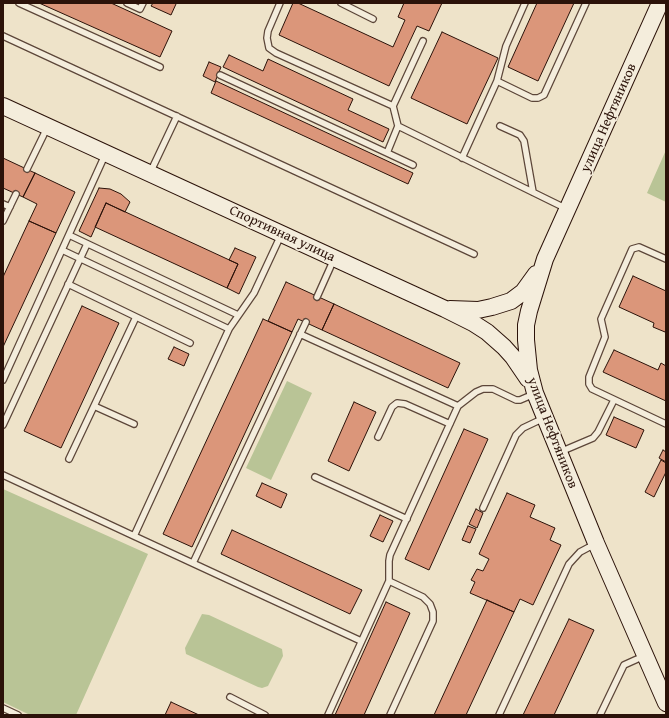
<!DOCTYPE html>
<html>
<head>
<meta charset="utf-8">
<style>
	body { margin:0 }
	#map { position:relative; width:669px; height:718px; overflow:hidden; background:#eee3c9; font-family:"Gentium Book Plus",serif }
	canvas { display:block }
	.frame { position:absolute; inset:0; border:4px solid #2b1209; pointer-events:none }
</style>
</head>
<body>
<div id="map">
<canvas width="669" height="718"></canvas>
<div class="frame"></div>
</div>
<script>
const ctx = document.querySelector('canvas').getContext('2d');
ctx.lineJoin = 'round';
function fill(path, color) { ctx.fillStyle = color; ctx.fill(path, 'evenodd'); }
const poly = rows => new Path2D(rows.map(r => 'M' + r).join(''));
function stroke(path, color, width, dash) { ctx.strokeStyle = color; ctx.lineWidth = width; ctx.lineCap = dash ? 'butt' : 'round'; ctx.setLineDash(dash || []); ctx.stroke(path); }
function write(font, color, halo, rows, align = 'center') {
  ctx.font = font + ' "Gentium Book Plus",serif'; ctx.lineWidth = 3.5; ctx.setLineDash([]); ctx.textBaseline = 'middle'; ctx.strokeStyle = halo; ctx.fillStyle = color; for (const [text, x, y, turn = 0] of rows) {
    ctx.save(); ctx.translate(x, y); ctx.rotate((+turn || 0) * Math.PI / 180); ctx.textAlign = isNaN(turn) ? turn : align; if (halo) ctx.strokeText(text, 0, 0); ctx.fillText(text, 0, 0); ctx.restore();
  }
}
fill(poly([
	[666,150,666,202,647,193],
	[287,381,312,393,271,480,246,468],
	[3,489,148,554,76,715,30,715,3,702],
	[202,614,209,615,282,649,283,656,268,686,262,688,258,687,186,654,185,648]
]), '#b9c496');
const building = poly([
	[39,3,111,3,172,31,160,57,39,3],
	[153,3,175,3,176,4,171,15,151,6,153,3],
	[293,3,298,3,393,47,405,20,398,17,404,3,442,3,429,31,417,26,389,86,279,35,293,3],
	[537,3,574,3,538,81,508,67,537,3],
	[442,32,498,58,467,124,411,98,442,32],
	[229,55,263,71,268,59,353,99,348,110,389,129,383,142,223,67,229,55],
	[209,62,221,67,215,82,203,76,209,62],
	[216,81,413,173,408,184,211,93,216,81],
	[3,158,35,173,23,197,3,188,3,158],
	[35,173,75,192,56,233,29,221,37,204,23,197,35,173],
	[99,188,110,189,121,194,130,202,125,212,106,203,91,237,79,231,99,188],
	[106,203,238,264,227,288,95,227,106,203],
	[29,221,56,233,3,347,3,277,29,221],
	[235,248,256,257,239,294,227,288,238,264,229,260,235,248],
	[633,276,666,291,666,330,665,332,653,327,654,323,619,307,633,276],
	[286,282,334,304,322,330,298,319,292,332,268,321,286,282],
	[334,304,460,363,448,388,322,330,334,304],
	[82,306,119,323,61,448,24,431,82,306],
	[263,319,292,332,192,547,163,534,263,319],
	[174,347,189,354,184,366,168,359,174,347],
	[614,350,658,370,661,363,666,366,666,401,603,372,614,350],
	[354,402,376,412,349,471,328,461,354,402],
	[614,417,644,430,636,448,606,435,614,417],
	[464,429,488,439,429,570,405,559,464,429],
	[663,450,666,452,666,462,659,458,663,450],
	[661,460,666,463,666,472,654,497,645,492,661,460],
	[262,483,287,494,281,508,256,496,262,483],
	[507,493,535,505,530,517,555,528,550,540,561,545,533,605,520,599,514,612,470,593,475,582,471,580,477,569,483,571,489,559,479,554,507,493],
	[476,509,483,513,477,528,469,524,476,509],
	[380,515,393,521,383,542,370,536,380,515],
	[468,526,476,529,470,543,462,540,468,526],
	[232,530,362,590,350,614,221,554,232,530],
	[487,600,514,612,466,715,434,715,487,600],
	[386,602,410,613,364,715,335,715,386,602],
	[569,619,594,630,554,715,523,715,569,619],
	[171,702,199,715,165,715,171,702]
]);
fill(building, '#db967a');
stroke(building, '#2b1209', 1);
const lane = poly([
	[19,3,160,67],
	[127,3,140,9,143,3],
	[280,3,268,31,267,38,269,48,276,53,393,106],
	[341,3,373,19],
	[3,36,474,254],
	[423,41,393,106,398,126,567,209],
	[220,75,413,165],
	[497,81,506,46,525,3],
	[500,126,520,135,524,141,533,192],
	[387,153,398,126],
	[462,158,497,81,532,98,538,98,544,95,586,3],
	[27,169,47,128],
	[150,173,177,116],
	[3,204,10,207],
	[3,221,16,194],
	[69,235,238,315],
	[62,250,229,329],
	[666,259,639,247,632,249,601,319,605,337,589,377,589,384,592,389,666,424],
	[68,284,190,343],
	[317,297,334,259],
	[300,334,458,406],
	[3,380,105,155],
	[94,406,134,424],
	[3,425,87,244],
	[378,437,392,407,397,403,405,404,450,424],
	[560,452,593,438,598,432,614,400],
	[69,459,136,317],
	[3,475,134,536,229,329,254,293,281,235],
	[315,477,407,519],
	[483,508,516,435,523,428,544,418],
	[134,536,361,641],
	[193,563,306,322],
	[230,697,265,715],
	[3,708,18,715],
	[328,715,389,581],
	[390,715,433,621,433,612,430,604,423,597,389,581,389,561,390,555,458,406,476,392,483,389,493,389,516,400,520,400,534,394],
	[499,715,569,564,580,552,595,544],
	[600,715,624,665,644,656]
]);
const secondary = poly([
	[660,3,545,259,529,311,526,325,526,340,529,370,535,393,596,543,666,703],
	[3,106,445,309,473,323,487,332,504,347,513,357,528,379],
	[450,309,478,310,492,307,511,301,523,292,536,274]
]);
stroke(lane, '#5c4639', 8);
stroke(secondary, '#2b1209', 18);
stroke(lane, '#f4eddc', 5.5);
stroke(secondary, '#f4eddc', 16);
write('14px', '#2b1209', '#f4eddc', [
	["улица Нефтяников",609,118,-66],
	["Спортивная улица",282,234,25],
	["улица Нефтяников",552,433,69]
]);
</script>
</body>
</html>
